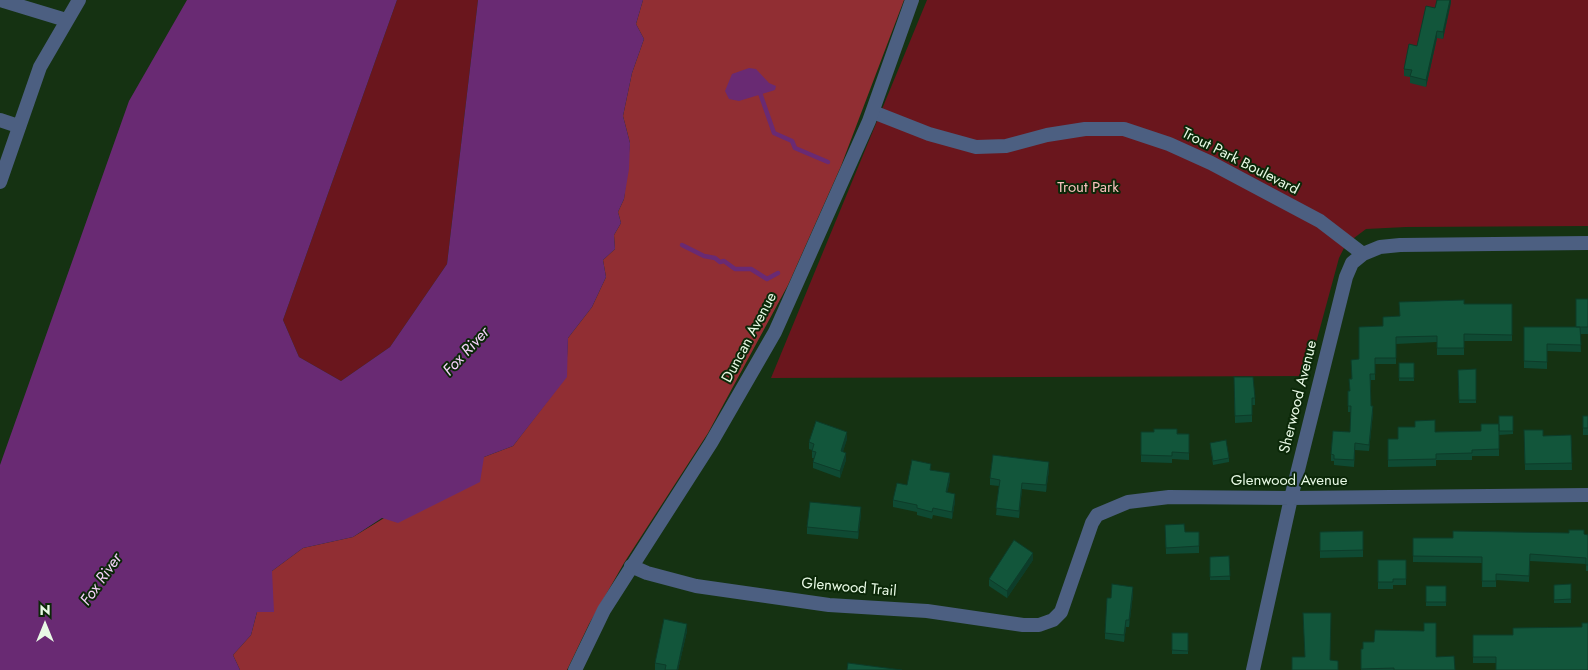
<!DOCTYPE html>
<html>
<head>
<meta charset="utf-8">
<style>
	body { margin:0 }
	#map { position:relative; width:1588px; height:670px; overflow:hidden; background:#153212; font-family:Jost,sans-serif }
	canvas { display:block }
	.north { position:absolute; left:20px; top:600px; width:50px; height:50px; -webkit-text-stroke:4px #0b2808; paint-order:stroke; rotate:0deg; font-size:14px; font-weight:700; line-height:20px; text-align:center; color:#e8f9e5 }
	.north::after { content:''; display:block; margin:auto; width:18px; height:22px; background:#e8f9e5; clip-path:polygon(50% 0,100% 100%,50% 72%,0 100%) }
</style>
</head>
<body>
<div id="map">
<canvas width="1588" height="670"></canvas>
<div class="north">N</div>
</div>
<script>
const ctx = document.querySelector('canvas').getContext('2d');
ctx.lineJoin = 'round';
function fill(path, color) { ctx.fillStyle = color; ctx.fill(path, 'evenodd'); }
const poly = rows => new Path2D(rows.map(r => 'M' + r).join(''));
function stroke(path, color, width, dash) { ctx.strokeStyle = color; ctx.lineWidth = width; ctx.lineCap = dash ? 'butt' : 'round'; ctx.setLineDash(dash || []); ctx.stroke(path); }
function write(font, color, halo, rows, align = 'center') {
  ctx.font = font + ' Jost,sans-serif'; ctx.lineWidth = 4; ctx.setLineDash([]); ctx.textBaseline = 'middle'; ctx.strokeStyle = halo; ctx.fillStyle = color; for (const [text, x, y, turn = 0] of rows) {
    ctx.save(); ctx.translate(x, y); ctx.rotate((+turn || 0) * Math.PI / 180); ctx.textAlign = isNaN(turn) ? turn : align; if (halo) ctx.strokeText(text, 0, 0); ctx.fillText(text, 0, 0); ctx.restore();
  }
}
fill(poly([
	[397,0,478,0,447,264,390,347,341,381,299,357,283,320],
	[927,0,1588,0,1588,226,1406,227,1366,229,1346,244,1339,258,1307,376,771,378]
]), '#6a161d');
fill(poly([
	[643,0,904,0,841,166,788,285,708,433,624,563,589,624,567,670,240,670,233,655,251,635,257,612,272,583,272,571,303,548,353,537,484,457,513,446,566,377,568,338,592,307,606,277,603,260,615,249,614,235,621,223,618,212,624,199,630,143,623,116,632,73,644,39,636,24]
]), '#912e33');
fill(poly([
	[187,0,397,0,283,320,299,357,341,381,390,347,447,264,478,0,643,0,636,24,644,39,632,73,623,116,630,143,629,169,624,199,618,212,621,223,614,235,615,249,603,260,606,277,592,307,568,338,567,377,513,446,484,457,480,482,398,523,382,518,353,537,303,548,272,571,274,612,257,612,251,635,233,655,240,670,0,670,0,465,129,101],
	[749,68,756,69,769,83,776,86,775,90,739,101,729,99,725,91,732,74]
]), '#692a73');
stroke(poly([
	[760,93,774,133,792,141,795,148,828,162],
	[682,245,704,256,715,258,720,262,724,261,735,269,751,269,767,279,778,273]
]), '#692a73', 4.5);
stroke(poly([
	[0,0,66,20],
	[873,112,929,134,976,147,1006,146,1047,135,1085,129,1124,129,1169,144,1211,163,1320,221,1363,254,1380,247,1400,245,1588,243],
	[0,120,18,126],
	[0,182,40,67,79,0],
	[631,566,647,573,696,586,829,605,927,611,1023,625,1039,625,1053,620,1061,612,1092,523,1097,515,1128,502,1169,497,1291,498,1588,495],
	[1253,670,1291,498,1346,277,1352,263,1363,254]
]), '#4c5f81', 14);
stroke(poly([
	[575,670,604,610,711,443,775,332,869,121,912,0]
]), '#4c5f81', 14);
fill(poly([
	[1451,0,1443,39,1437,38,1426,87,1410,83,1410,77,1404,76,1404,69,1417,46,1435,8],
	[1588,299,1588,334,1580,334,1581,352,1547,351,1547,369,1524,368,1524,327,1576,327],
	[1464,304,1512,304,1512,341,1464,341,1464,355,1437,355,1437,342,1396,344,1396,364,1375,364,1375,380,1371,380,1371,406,1373,413,1369,451,1355,450,1354,467,1334,465,1334,461,1331,461,1331,454,1350,432,1351,412,1348,412,1348,391,1350,391,1351,379,1359,359,1383,326],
	[1399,363,1414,363,1414,381,1399,381],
	[1476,369,1476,403,1459,403,1458,370],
	[1234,377,1255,398,1255,405,1252,405,1252,422,1235,423],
	[1499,416,1513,416,1513,434,1499,435],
	[1583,416,1588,416,1588,435,1583,435],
	[1499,424,1499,456,1472,456,1472,460,1436,460,1436,466,1388,467,1388,439,1398,439,1435,432,1481,431],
	[1524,430,1543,436,1571,435,1572,470,1525,470],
	[1141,432,1189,434,1189,460,1172,459,1172,463,1141,462],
	[847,439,843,451,846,460,840,478,813,468,813,462,814,458,812,458,812,450,809,449,809,442],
	[1210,443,1229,458,1229,462,1213,465],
	[1049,469,1046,492,1022,489,1019,518,996,515,999,486,990,485,990,478],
	[931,470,950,480,947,492,955,501,952,519,933,515,932,519,917,515,917,512,893,507,893,500,907,485],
	[861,514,858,539,807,534,807,527],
	[1165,525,1185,532,1199,532,1199,553,1166,554],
	[1363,531,1363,557,1320,558,1320,532],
	[1588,535,1588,571,1586,571,1586,564,1530,561,1529,582,1496,580,1496,587,1482,587,1482,563,1413,562,1413,538,1453,538],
	[1229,556,1230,580,1210,580,1210,557],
	[1033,560,1007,598,989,586,989,579],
	[1378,560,1406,560,1406,585,1393,585,1393,589,1378,589],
	[1571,584,1571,603,1554,603,1554,585],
	[1426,586,1446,586,1446,606,1426,606],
	[1133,594,1129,627,1126,627,1124,642,1105,639,1105,633,1111,598],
	[1582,627,1588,670,1496,663,1473,663,1473,635,1513,635],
	[687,631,678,670,655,670,655,663],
	[1172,633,1188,633,1188,654,1172,654],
	[1361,649,1436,657,1455,670,1361,670]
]), '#0f4a33');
fill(poly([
	[1450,0,1451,0,1451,3,1443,39,1443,32],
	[1437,31,1437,38,1426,87,1426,80],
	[1373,406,1373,413,1369,451,1369,445],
	[847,432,847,439,841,458,841,451],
	[846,453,846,460,840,478,840,471],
	[1049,462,1049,469,1046,492,1046,485],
	[950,473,950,480,946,499,946,492],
	[1022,483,1022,489,1019,518,1019,511],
	[955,494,955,501,952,519,952,512],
	[861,507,861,514,858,539,858,532],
	[1033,553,1033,560,1007,598,1007,591],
	[1133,587,1133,594,1129,627,1129,620],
	[1126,620,1126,627,1124,642,1124,635],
	[687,624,687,631,678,670,677,670]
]), '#0d3c29');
const building = poly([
	[1437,0,1450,0,1443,32,1437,31,1426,80,1410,76,1412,70,1404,69,1409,44,1417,46,1426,6,1435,8,1437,0],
	[1576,299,1588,299,1588,327,1576,327,1576,299],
	[1464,300,1464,304,1512,304,1512,335,1464,334,1464,348,1437,348,1437,336,1396,337,1396,358,1375,358,1375,374,1370,374,1371,406,1373,406,1369,445,1355,443,1354,460,1334,459,1334,455,1331,454,1333,431,1350,432,1351,406,1348,406,1348,391,1350,391,1349,379,1352,379,1351,360,1359,359,1359,327,1383,326,1383,317,1400,316,1399,302,1464,300],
	[1524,327,1580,327,1581,345,1547,344,1547,362,1524,361,1524,327],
	[1399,363,1414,363,1414,378,1399,378,1399,363],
	[1476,369,1476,400,1459,400,1458,370,1476,369],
	[1234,377,1253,377,1255,398,1252,398,1252,415,1235,416,1234,377],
	[1499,416,1513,416,1513,431,1499,431,1499,416],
	[1583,416,1588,416,1588,428,1583,428,1583,416],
	[1435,420,1435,432,1481,431,1481,424,1499,424,1499,449,1472,450,1472,453,1436,454,1436,459,1388,460,1388,439,1398,439,1398,427,1415,427,1415,421,1435,420],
	[816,421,847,432,841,451,846,453,840,471,813,462,816,452,812,451,814,444,809,442,816,421],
	[1154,429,1177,429,1177,434,1189,434,1189,453,1172,452,1172,456,1141,455,1141,432,1154,432,1154,429],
	[1524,430,1543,430,1543,436,1571,435,1572,463,1525,464,1524,430],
	[1226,440,1229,458,1213,461,1210,443,1226,440],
	[993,455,1049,462,1046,485,1022,483,1019,511,996,508,1000,480,990,478,993,455],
	[912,460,931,464,930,470,950,473,946,492,955,494,952,512,933,508,932,512,917,508,917,505,893,500,897,483,907,485,912,460],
	[810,502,861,507,858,532,807,527,810,502],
	[1184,524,1185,532,1199,532,1199,546,1166,548,1165,525,1184,524],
	[1569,530,1584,530,1584,534,1588,535,1588,565,1586,565,1586,558,1530,554,1529,576,1496,574,1496,581,1482,581,1482,557,1413,556,1413,538,1453,538,1453,531,1569,533,1569,530],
	[1363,531,1363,550,1320,551,1320,532,1363,531],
	[1014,540,1033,553,1007,591,989,579,1014,540],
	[1229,556,1230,576,1210,577,1210,557,1229,556],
	[1378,560,1406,560,1406,579,1393,579,1393,582,1378,582,1378,560],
	[1112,584,1133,587,1129,620,1126,620,1124,635,1105,633,1107,598,1111,598,1112,584],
	[1571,584,1571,599,1554,600,1554,585,1571,584],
	[1426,586,1446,586,1446,602,1426,602,1426,586],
	[1303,613,1331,613,1330,660,1338,661,1338,670,1292,670,1292,657,1305,657,1303,613],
	[664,619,687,624,677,670,665,670,666,665,655,663,664,619],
	[1424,623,1436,623,1436,657,1454,656,1455,670,1394,670,1394,668,1361,669,1361,649,1363,649,1363,642,1374,642,1375,630,1424,631,1424,623],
	[1582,623,1588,623,1588,670,1496,670,1496,657,1473,657,1473,635,1513,635,1513,628,1582,627,1582,623],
	[1172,633,1188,633,1188,651,1172,650,1172,633],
	[848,663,902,670,847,670,848,663]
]);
fill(building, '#12563b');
stroke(building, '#0d3c29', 1);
write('15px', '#e8f9e5', '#0b2808', [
	["Trout Park Boulevard",1240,162,27],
	["Duncan Avenue",750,338,-62],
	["Sherwood Avenue",1299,397,-76],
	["Glenwood Avenue",1289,481],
	["Glenwood Trail",849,588,5]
]);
write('15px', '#f9c1be', '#0b2808', [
	["Trout Park",1088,188]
]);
write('italic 16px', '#f6d3fb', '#0b2808', [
	["Fox River",467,352,-47],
	["Fox River",102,580,-55]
]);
</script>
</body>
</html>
